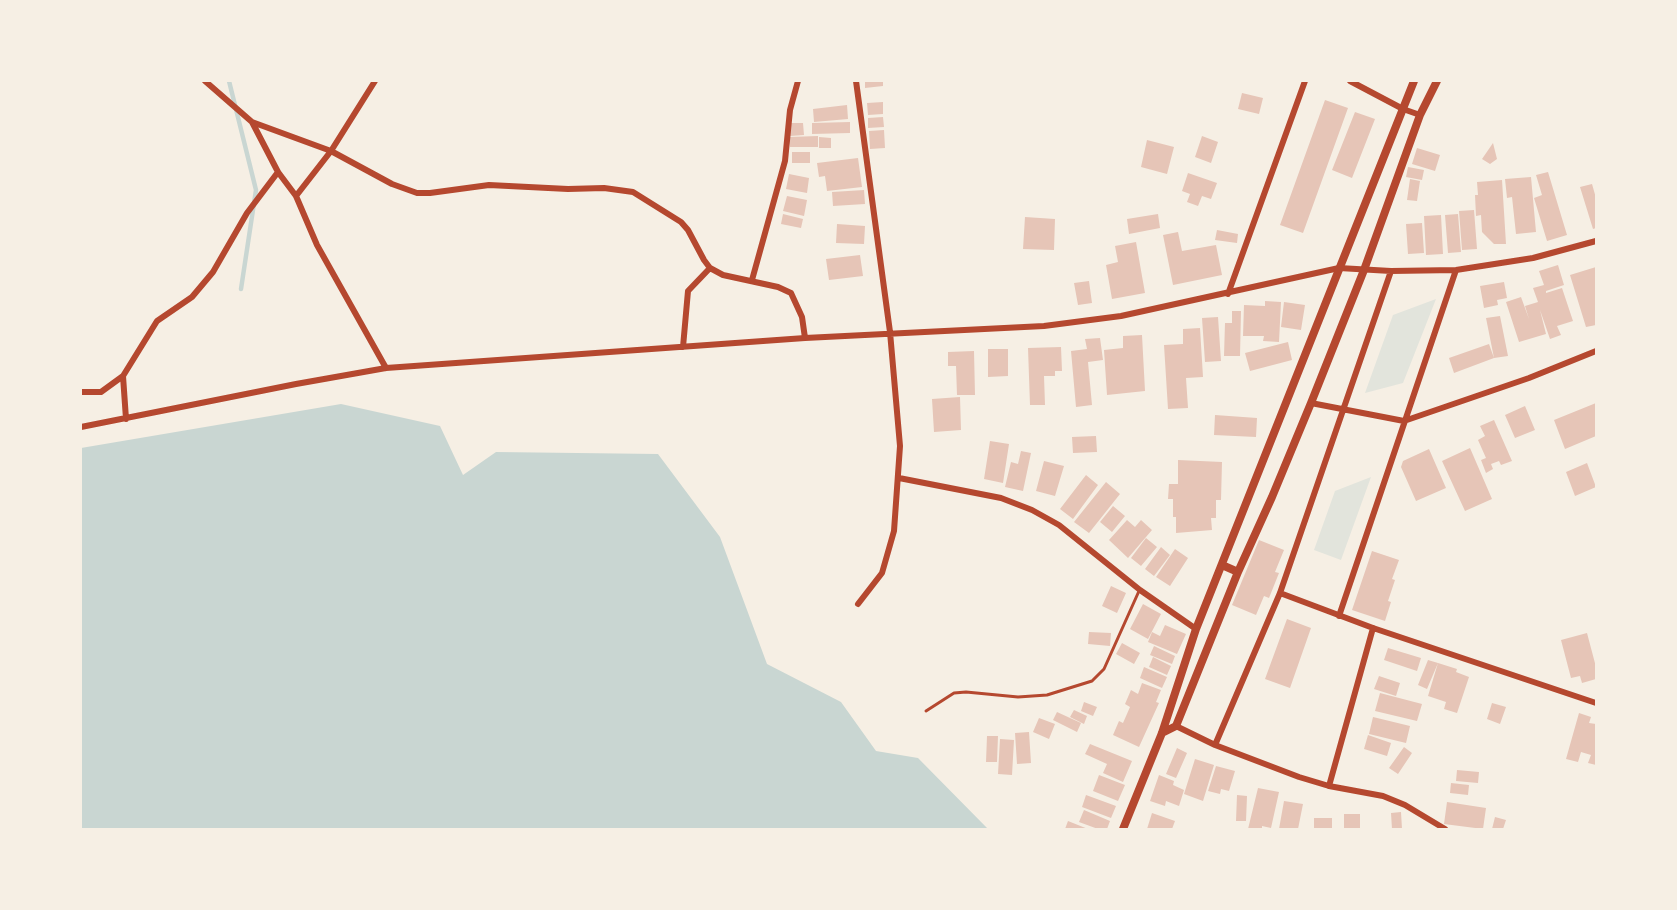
<!DOCTYPE html>
<html>
<head>
<meta charset="utf-8">
<style>
	body { margin:0 }
	#map { position:relative; width:1677px; height:910px; overflow:hidden; background:#f6efe4; font-family:Jost,sans-serif }
	canvas { display:block }
	.frame { position:absolute; inset:0; border:82px solid #f6efe4; pointer-events:none }
</style>
</head>
<body>
<div id="map">
<canvas width="1677" height="910"></canvas>
<div class="frame"></div>
</div>
<script>
const ctx = document.querySelector('canvas').getContext('2d');
ctx.lineJoin = 'round';
function fill(path, color) { ctx.fillStyle = color; ctx.fill(path, 'evenodd'); }
const poly = rows => new Path2D(rows.map(r => 'M' + r).join(''));
function stroke(path, color, width, dash) { ctx.strokeStyle = color; ctx.lineWidth = width; ctx.lineCap = dash ? 'butt' : 'round'; ctx.setLineDash(dash || []); ctx.stroke(path); }
fill(poly([
	[1436,299,1403,383,1365,393,1393,315],
	[1371,477,1341,560,1314,550,1335,491]
]), '#e2e4dc');
fill(poly([
	[341,404,440,426,463,475,496,452,658,454,720,537,767,664,841,702,876,751,918,758,988,829,81,829,81,448]
]), '#c9d6d2');
stroke(poly([
	[229,81,256,190,241,289]
]), '#c9d6d2', 4.5);
fill(poly([
	[865,81,883,81,883,86,865,88],
	[1242,93,1263,98,1259,114,1238,109],
	[1325,100,1348,108,1303,233,1280,225],
	[883,102,883,114,868,115,867,103],
	[847,105,848,119,814,122,813,109],
	[1355,112,1375,119,1352,178,1332,170],
	[883,117,884,127,868,128,868,118],
	[850,122,850,133,812,134,812,123],
	[790,123,803,123,804,135,790,136],
	[884,130,885,148,870,149,869,131],
	[818,136,818,147,790,147,789,137],
	[1202,136,1218,142,1211,163,1195,157],
	[819,137,831,138,831,148,819,148],
	[1147,140,1174,147,1167,174,1141,167],
	[1493,143,1497,159,1490,164,1482,159],
	[1417,148,1440,155,1435,171,1412,164],
	[792,152,810,152,810,163,792,163],
	[858,158,862,187,827,191,825,176,819,177,817,163],
	[1408,167,1424,170,1422,180,1406,177],
	[1548,172,1567,235,1547,241,1534,198,1542,195,1536,175],
	[1188,173,1217,183,1211,199,1202,196,1198,206,1187,202,1190,194,1182,191],
	[789,174,809,178,807,193,786,189],
	[1531,177,1536,232,1516,234,1512,197,1507,198,1505,179],
	[1410,179,1420,181,1417,201,1407,200],
	[1502,180,1506,244,1494,244,1482,232,1481,215,1476,216,1475,195,1478,195,1477,182],
	[1592,184,1596,198,1596,228,1593,229,1580,187],
	[864,190,865,204,833,206,832,192],
	[787,196,807,200,804,216,783,211],
	[1474,210,1477,249,1462,250,1459,211],
	[783,214,803,219,801,228,781,224],
	[1158,214,1160,228,1129,234,1127,219],
	[1458,214,1461,252,1448,253,1445,215],
	[1441,215,1443,254,1426,255,1424,216],
	[1025,217,1055,219,1054,250,1023,249],
	[1422,223,1424,253,1408,254,1406,224],
	[837,224,865,226,864,244,836,243],
	[1217,230,1238,234,1237,243,1215,240],
	[1178,232,1182,251,1216,245,1222,275,1173,285,1163,235],
	[1136,242,1145,293,1112,299,1106,265,1118,262,1115,246],
	[860,255,863,276,829,280,826,259],
	[1558,265,1564,285,1546,291,1546,293,1562,288,1573,321,1557,326,1561,335,1550,339,1540,310,1546,334,1519,342,1506,302,1521,297,1529,319,1525,306,1538,302,1533,288,1544,285,1539,271],
	[1596,267,1596,325,1586,327,1570,275],
	[1089,281,1092,303,1078,305,1074,283],
	[1504,282,1507,298,1497,300,1498,305,1484,308,1480,286],
	[1265,301,1281,302,1279,342,1263,341,1264,336,1243,336,1244,305,1265,306],
	[1284,302,1305,305,1301,330,1281,327],
	[1232,311,1241,311,1240,356,1224,356,1225,323,1232,323],
	[1500,316,1508,356,1494,358,1454,373,1449,358,1489,344,1494,358,1486,318],
	[1218,317,1221,361,1205,362,1202,318],
	[1200,328,1203,377,1186,378,1188,408,1168,409,1164,345,1183,344,1183,329],
	[1142,335,1145,391,1107,395,1104,350,1123,348,1123,336],
	[1100,338,1103,360,1088,362,1092,405,1076,407,1071,351,1087,349,1085,339],
	[1288,342,1292,360,1250,371,1245,353],
	[1061,347,1062,371,1055,371,1055,376,1044,376,1045,405,1030,405,1028,348],
	[988,349,1008,349,1008,376,988,377],
	[974,351,975,395,957,395,956,366,948,366,948,352],
	[960,397,961,430,934,432,932,399],
	[1596,403,1596,436,1565,449,1554,420],
	[1525,406,1535,430,1515,438,1505,415],
	[1215,415,1257,418,1256,437,1214,435],
	[1494,420,1512,461,1501,465,1499,461,1491,464,1493,469,1486,473,1481,460,1486,458,1478,440,1485,436,1480,426],
	[1096,436,1097,452,1073,453,1072,437],
	[990,441,1009,444,1003,483,984,479],
	[1470,448,1492,499,1465,511,1442,461],
	[1429,449,1446,488,1416,501,1401,467,1403,461],
	[1021,451,1031,453,1023,491,1005,487,1011,462,1018,464],
	[1178,460,1222,462,1221,500,1216,500,1216,518,1211,518,1212,530,1176,533,1176,517,1173,517,1173,499,1168,499,1169,484,1178,484],
	[1044,461,1064,466,1055,496,1036,491],
	[1587,463,1596,487,1575,496,1566,472],
	[1086,475,1098,485,1073,519,1060,509],
	[1106,482,1120,494,1089,533,1074,522],
	[1113,506,1125,516,1112,532,1100,522],
	[1127,520,1135,527,1141,520,1152,530,1128,558,1109,540],
	[1146,538,1157,547,1141,566,1131,558],
	[1259,540,1284,550,1275,572,1279,573,1269,598,1264,596,1256,615,1232,605],
	[1161,547,1170,555,1154,576,1145,569],
	[1175,549,1188,558,1170,586,1156,577],
	[1372,551,1399,560,1392,579,1395,580,1388,601,1391,602,1385,621,1352,610],
	[1111,586,1126,593,1117,613,1102,606],
	[1143,604,1161,614,1148,639,1130,629],
	[1287,619,1311,628,1290,688,1265,679],
	[1165,625,1186,634,1177,654,1148,642,1152,632,1160,636],
	[1089,632,1111,633,1110,646,1088,644],
	[1587,633,1596,667,1596,679,1582,683,1580,676,1571,678,1561,640],
	[1122,643,1140,653,1134,664,1116,654],
	[1154,646,1175,656,1172,664,1150,655],
	[1388,648,1421,658,1417,671,1384,660],
	[1153,657,1171,666,1167,675,1149,667],
	[1428,660,1438,663,1427,689,1418,685],
	[1438,663,1457,669,1456,672,1469,677,1457,713,1444,709,1446,702,1428,696],
	[1144,667,1167,677,1162,688,1140,678],
	[1379,676,1400,683,1396,696,1374,689],
	[1142,683,1161,690,1156,702,1159,703,1139,747,1113,735,1119,721,1123,723,1130,707,1125,704,1131,690,1138,694],
	[1380,693,1422,704,1417,721,1375,711],
	[1084,702,1097,707,1093,716,1081,711],
	[1492,703,1506,707,1500,724,1487,719],
	[1074,710,1087,716,1084,724,1070,717],
	[1057,712,1081,723,1077,732,1053,720],
	[1579,713,1591,717,1589,723,1596,724,1596,765,1588,763,1591,755,1581,752,1578,762,1566,759],
	[1373,717,1410,726,1406,743,1369,734],
	[1039,718,1055,724,1049,739,1033,732],
	[1029,732,1031,763,1017,764,1015,733],
	[1368,735,1391,743,1387,756,1364,749],
	[987,736,998,736,997,762,986,762],
	[1000,739,1014,740,1012,775,998,774],
	[1090,744,1132,761,1123,782,1103,773,1107,764,1085,754],
	[1404,747,1412,753,1398,774,1389,768],
	[1177,748,1187,753,1176,778,1166,774],
	[1195,759,1214,765,1203,801,1184,794],
	[1216,766,1235,771,1229,791,1221,789,1220,794,1208,791],
	[1457,770,1479,772,1478,783,1456,781],
	[1099,775,1125,785,1118,801,1093,791],
	[1159,775,1174,781,1173,785,1184,790,1179,806,1166,801,1165,806,1150,801],
	[1451,783,1469,785,1468,795,1450,793],
	[1258,788,1279,792,1271,828,1262,826,1262,829,1248,829],
	[1086,795,1116,806,1111,818,1082,807],
	[1237,795,1247,796,1246,821,1236,821],
	[1284,801,1303,804,1298,829,1279,829],
	[1447,802,1486,808,1483,829,1444,824],
	[1084,810,1110,821,1107,829,1098,829,1079,822],
	[1401,812,1402,829,1392,829,1391,813],
	[1152,813,1175,821,1172,829,1147,829],
	[1344,814,1360,814,1360,829,1344,829],
	[1495,817,1506,820,1503,829,1492,829],
	[1314,818,1332,818,1332,829,1314,829],
	[1068,821,1088,829,1065,829]
]), '#e6c5b7');
stroke(poly([
	[926,711,954,693,966,692,1018,697,1047,695,1092,681,1104,669,1139,591]
]), '#b5482f', 3);
stroke(poly([
	[205,81,252,122,278,172,296,196,317,245,386,368],
	[856,81,890,332,900,446,894,531,882,573,858,604],
	[1350,81,1403,109,1420,115],
	[252,122,331,151,392,184,417,193,430,193,489,185,568,189,604,188,633,192,681,222,688,230,704,260,710,268,723,275,778,287,791,293,802,317,805,338],
	[296,196,331,151,375,81],
	[752,280,785,161,790,110,798,81],
	[1228,294,1305,81],
	[683,347,688,291,710,268],
	[123,376,126,419],
	[81,392,101,392,123,376,157,321,192,297,213,272,247,213,278,172],
	[1311,403,1404,421,1529,378,1596,351],
	[81,427,296,384,386,368,805,338,1044,326,1121,316,1339,268,1391,271,1456,270,1533,258,1596,241],
	[899,478,1001,498,1032,510,1059,525,1140,590,1196,629],
	[1280,593,1373,628,1596,703],
	[1339,616,1456,270],
	[1176,726,1215,745,1299,777,1329,786,1383,796,1405,805,1445,829],
	[1215,745,1280,593,1391,271],
	[1329,786,1373,628]
]), '#b5482f', 6);
stroke(poly([
	[1222,565,1238,572],
	[1162,733,1176,726,1238,572,1272,497,1311,403,1364,270,1420,115,1437,81],
	[1123,829,1162,733,1196,629,1414,81]
]), '#b5482f', 8);
</script>
</body>
</html>
